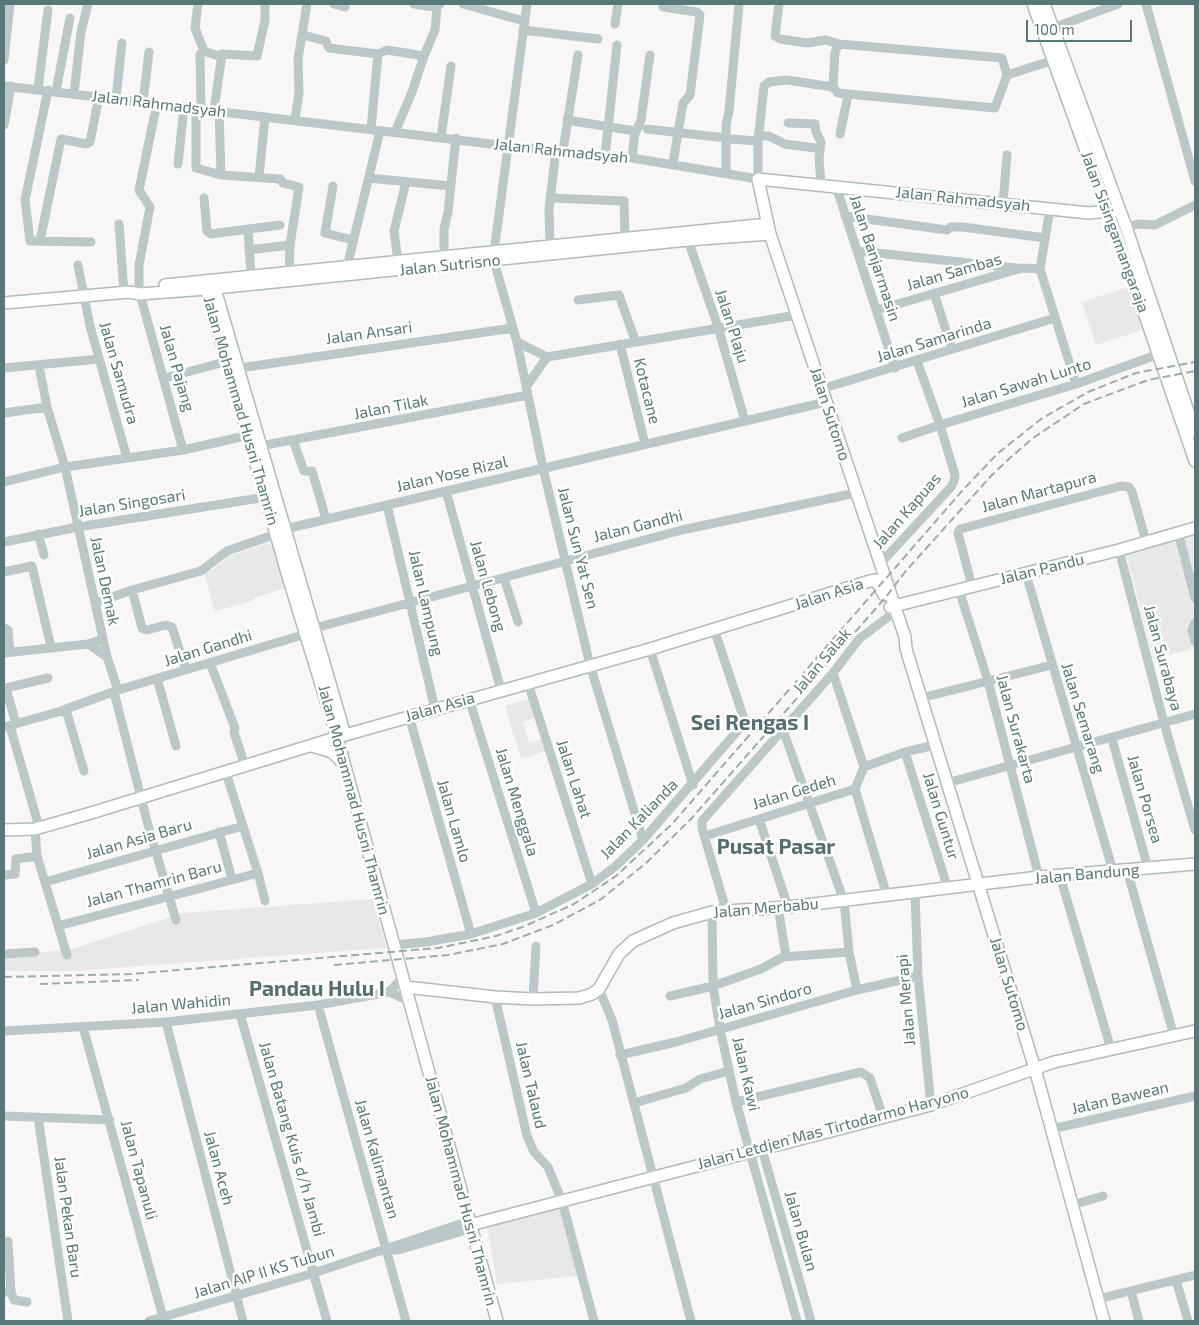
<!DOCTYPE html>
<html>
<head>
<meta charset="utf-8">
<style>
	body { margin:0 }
	#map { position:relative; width:1199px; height:1325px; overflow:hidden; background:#f9f7f6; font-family:"Exo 2",sans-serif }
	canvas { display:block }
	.frame { position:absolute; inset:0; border:5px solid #587877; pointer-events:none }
	.scale { position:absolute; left:1026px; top:20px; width:106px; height:22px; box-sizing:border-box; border:2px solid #587877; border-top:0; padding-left:6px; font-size:15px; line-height:18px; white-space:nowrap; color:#587877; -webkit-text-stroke:4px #fff; paint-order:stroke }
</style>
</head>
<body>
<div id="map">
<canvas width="1199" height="1325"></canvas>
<div class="frame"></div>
<div class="scale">100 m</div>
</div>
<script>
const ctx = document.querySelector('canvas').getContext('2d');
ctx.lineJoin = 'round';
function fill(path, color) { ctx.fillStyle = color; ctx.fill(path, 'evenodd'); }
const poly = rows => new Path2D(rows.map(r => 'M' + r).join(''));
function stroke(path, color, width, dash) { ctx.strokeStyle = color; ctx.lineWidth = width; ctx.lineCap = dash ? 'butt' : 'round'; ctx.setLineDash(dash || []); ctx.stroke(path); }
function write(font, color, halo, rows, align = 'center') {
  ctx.font = font + ' "Exo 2",sans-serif'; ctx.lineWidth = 5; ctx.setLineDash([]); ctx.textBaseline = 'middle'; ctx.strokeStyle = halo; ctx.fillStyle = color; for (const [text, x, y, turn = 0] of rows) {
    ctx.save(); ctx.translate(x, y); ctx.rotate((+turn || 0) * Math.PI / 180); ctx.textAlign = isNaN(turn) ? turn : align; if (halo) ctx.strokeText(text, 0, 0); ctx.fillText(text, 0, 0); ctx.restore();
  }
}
fill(poly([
	[1128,287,1142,330,1096,345,1082,302],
	[1195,536,1195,648,1154,659,1126,554],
	[267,543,276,546,288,587,254,598,253,601,215,611,204,573,214,569,229,556],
	[529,699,535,718,523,722,529,743,542,739,546,751,521,759,505,706],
	[374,899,386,948,73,971,4,971,4,956,72,949,183,913],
	[559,1202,578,1276,497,1284,486,1221]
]), '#e7e8e7');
const major = poly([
	[1033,4,1138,295,1195,461],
	[1044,4,1126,227,1195,432],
	[204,281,287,573,337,737,497,1321],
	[213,282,345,735],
	[165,285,768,224],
	[4,303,129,292,140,294,206,289,688,240,770,234],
	[890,607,1119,550,1195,528],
	[312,746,332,752,343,763],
	[4,830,35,829,91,813,345,735,650,649,870,581,876,580,884,595],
	[406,987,495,997,533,999,579,998,592,994,599,989,619,954,633,941,673,923,712,912,788,907,1039,877,1195,864],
	[470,1225,931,1105,1054,1062,1195,1031],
	[1104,1321,1035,1069,906,649,905,637,770,234,758,179,1089,213,1119,210]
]);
stroke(major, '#afbcbb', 14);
stroke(poly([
	[198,4,195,28,204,51,221,57],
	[334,4,345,7],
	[414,4,434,7,440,4],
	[463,4,524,21],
	[779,4,775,36,780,39,807,43,826,40,839,44,1002,58,1007,75,995,108,838,93,833,87,835,52,839,44],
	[1146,4,1195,181],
	[663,7,697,12,700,15,690,95,683,103,673,163],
	[615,24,618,4],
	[1053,28,1118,4],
	[523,30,598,39],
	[303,35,326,41,329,48,378,54],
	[200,54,201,109],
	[4,60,10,4],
	[1007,75,1054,60],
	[4,86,508,146,632,158,758,179,758,141,764,86,769,82,787,80,833,87],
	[38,89,48,10],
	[48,90,25,200,30,241,91,242],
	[56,91,70,18],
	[74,93,81,32,88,4],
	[116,98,122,43],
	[143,102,149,52],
	[196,109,196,168,221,175,280,179,283,183,299,187,290,245,289,273],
	[214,110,222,54,257,56,265,20,265,4],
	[219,111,221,175],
	[295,120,299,92,298,59,307,4],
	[567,120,635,131,632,158],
	[788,123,815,124,816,132,821,142,819,159,821,184],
	[4,125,11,86],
	[371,129,378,54,387,50,424,56,435,30,437,7],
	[647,129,726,138],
	[395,132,412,92,424,56],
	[636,132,641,120,650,55],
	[840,134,848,95],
	[758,136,769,136,785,144,815,148],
	[441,137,451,66],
	[730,139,758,141],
	[563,151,578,55],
	[605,156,617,45],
	[178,164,184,107],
	[726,173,726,125,729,111,739,4],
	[259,177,265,117],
	[369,178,450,186],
	[333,186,325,233,353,240],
	[836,186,895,368],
	[204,198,207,231,211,234,280,225],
	[551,198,624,201,625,238],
	[1003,203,1007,155],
	[1050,209,1040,269,1076,384],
	[845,216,947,230,951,227,963,227,1045,238],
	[119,224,124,293],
	[1126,227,1139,224,1155,225,1195,205],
	[248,229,251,276],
	[688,240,718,327,745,421],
	[40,241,61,139,86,144,90,142,99,96],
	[550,246,549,209,556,150],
	[249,250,290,245],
	[858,251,1016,268],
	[494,252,527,4],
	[444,257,444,229,448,212,456,138],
	[398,261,394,231,406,182],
	[494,261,517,342,543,468,590,665,643,840],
	[78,265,90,326,127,458],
	[347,267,380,131],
	[139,288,139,265,150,207,139,190,157,103],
	[934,293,952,349],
	[140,294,183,450],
	[578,300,619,295,635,340],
	[877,310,1022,268,1040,269],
	[517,342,547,357,797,315],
	[620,344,645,444],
	[39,366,47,407,65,467,107,657,118,690],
	[4,368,99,359],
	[233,369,513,328],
	[165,378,221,363],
	[526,387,547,357],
	[821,389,1055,318],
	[4,413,47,407],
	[902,438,940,425,1076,384,1159,354],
	[293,440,304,471,312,471,326,519],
	[255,447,528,395],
	[4,482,65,467,183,450,254,434],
	[446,491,501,690],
	[387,505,435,709],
	[1178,532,1195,598],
	[38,534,44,555],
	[4,542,78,527,266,497],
	[1119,550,1164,723,1195,830],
	[879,565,951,487,954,481,955,475,940,425,917,361],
	[4,572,32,566,51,647],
	[1026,574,1113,871],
	[504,578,518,622],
	[972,586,958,533,960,529,1121,486,1129,487,1132,492,1146,541],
	[132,590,142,628,147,630,166,625,172,627,186,670],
	[959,590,988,681,1039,877],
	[95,603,132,590,201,571,227,551,276,534,285,529,826,402],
	[1195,623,1192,630,1195,641],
	[4,628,8,630,10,652],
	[315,628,682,530,856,493],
	[88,644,107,657],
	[650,649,693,785],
	[4,653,88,644,103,639],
	[210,663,235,728,234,732,245,766],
	[833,673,864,767],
	[157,678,176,746],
	[528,683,592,884],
	[114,692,148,825,176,920],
	[921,698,1052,665],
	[469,699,536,913],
	[66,710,84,771],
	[409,716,471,934],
	[16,724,6,688,48,678],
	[10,726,39,827],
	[4,727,58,712,118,690,306,634],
	[783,730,844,901,849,952,857,990],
	[1112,739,1148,868],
	[905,752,948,889],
	[226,773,258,873,265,901],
	[947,783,1195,714],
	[855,789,887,896],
	[855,789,864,767,905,752,935,745],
	[759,819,788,907],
	[35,829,37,856,67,955],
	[219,832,232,879],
	[705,836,855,789],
	[1127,870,1174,1036],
	[4,875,15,874,16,859,37,856],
	[1060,876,1111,1049],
	[45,882,243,826],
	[915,893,918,976,931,1105],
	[778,907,786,956],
	[726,910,702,828,702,821,833,673,859,639,892,614],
	[712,912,713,986,720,1029,736,1102,797,1321],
	[58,926,258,873],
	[394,945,426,942,471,934,536,913,592,884,617,865,643,840,745,722,714,629],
	[4,954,35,952],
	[599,989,612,1020,691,1321],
	[389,992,403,977],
	[670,996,713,986,761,969,783,957,849,952],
	[495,997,527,1136,534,1152,548,1167,562,1201,594,1321],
	[533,999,536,946],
	[318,1005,406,1321],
	[240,1014,327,1321],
	[166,1022,243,1321],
	[83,1027,164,1321],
	[4,1031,166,1022,318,1005,389,992,409,1001],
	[620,1055,676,1042,857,990,918,976],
	[736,1102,861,1072,870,1078,883,1117],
	[634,1103,686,1088,700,1079,729,1071],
	[4,1116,110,1120],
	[38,1117,68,1321],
	[1052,1129,1195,1096],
	[762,1149,811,1321],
	[1072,1205,1103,1196],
	[387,1250,398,1250,463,1231,470,1225],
	[1176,1280,1188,1321],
	[1131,1291,1139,1321],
	[4,1292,11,1292,8,1241],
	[11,1292,14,1300,27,1302],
	[1098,1299,1195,1275],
	[149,1321,314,1273,460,1224,470,1225]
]), '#bcc7c7', 9);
stroke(major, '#fff', 11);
stroke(poly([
	[334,965,448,955,503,944,553,925,600,900,645,864,691,819,885,598,905,572,991,476,1010,458,1033,438,1084,404,1148,380,1195,371],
	[4,977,131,974,438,948,496,936,525,926,574,904,616,876,672,824,962,491,997,454,1041,419,1088,392,1136,373,1195,362],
	[40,984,139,980]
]), '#9badac', 2, [8, 4]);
write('16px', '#587877', '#fff', [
	["Jalan Rahmadsyah",159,104,7],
	["Jalan Rahmadsyah",561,151,6],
	["Jalan Rahmadsyah",963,199,6],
	["Jalan Sisingamangaraja",1115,232,70],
	["Jalan Banjarmasin",875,258,72],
	["Jalan Sutrisno",450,265,-6],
	["Jalan Sambas",954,272,-16],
	["Jalan Plaju",732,326,72],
	["Jalan Ansari",369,333,-8],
	["Jalan Samarinda",934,340,-17],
	["Jalan Pajang",177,368,74],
	["Jalan Samudra",119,373,74],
	["Jalan Sawah Lunto",1026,383,-17],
	["Kotacane",647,391,76],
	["Jalan Tilak",391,407,-11],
	["Jalan Mohammad Husni Thamrin",241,411,74],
	["Jalan Sutomo",830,414,72],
	["Jalan Yose Rizal",452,474,-13],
	["Jalan Martapura",1039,492,-15],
	["Jalan Singosari",132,503,-9],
	["Jalan Kapuas",907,511,-49],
	["Jalan Gandhi",638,526,-14],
	["Jalan Sun Yat Sen",578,548,76],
	["Jalan Pandu",1042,569,-14],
	["Jalan Demak",105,581,78],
	["Jalan Lebong",488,586,74],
	["Jalan Asia",829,594,-18],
	["Jalan Lampung",426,603,77],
	["Jalan Gandhi",208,648,-17],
	["Jalan Surabaya",1163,658,75],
	["Jalan Salak",822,661,-50],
	["Jalan Asia",440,707,-16],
	["Jalan Semarang",1083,718,73],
	["Jalan Surakarta",1016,729,75],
	["Jalan Lahat",574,779,72],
	["Jalan Gedeh",794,792,-17],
	["Jalan Porsea",1145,799,74],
	["Jalan Mohammad Husni Thamrin",354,800,75],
	["Jalan Menggala",517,802,73],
	["Jalan Guntur",941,816,73],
	["Jalan Kalianda",639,819,-46],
	["Jalan Lamlo",454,821,74],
	["Jalan Asia Baru",139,839,-16],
	["Jalan Bandung",1087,874,-5],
	["Jalan Thamrin Baru",154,884,-15],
	["Jalan Merbabu",766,908,-5],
	["Jalan Sutomo",1009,984,73],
	["Jalan Merapi",906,1000,-95],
	["Jalan Sindoro",765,1001,-16],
	["Jalan Wahidin",181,1004,-5],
	["Jalan Kawi",746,1074,77],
	["Jalan Talaud",531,1085,77],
	["Jalan Bawean",1120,1098,-13],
	["Jalan Letdjen Mas Tirtodarmo Haryono",833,1128,-15],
	["Jalan Batang Kuis d/h Jambi",292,1139,74],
	["Jalan Kalimantan",377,1159,74],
	["Jalan Aceh",219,1168,75],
	["Jalan Tapanuli",139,1170,75],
	["Jalan Mohammad Husni Thamrin",461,1191,75],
	["Jalan Pekan Baru",68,1217,82],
	["Jalan Bulan",801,1231,74],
	["Jalan AIP II KS Tubun",264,1272,-17]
]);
write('bold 21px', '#536e6d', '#fff', [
	["Sei Rengas I",750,723],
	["Pusat Pasar",776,847],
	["Pandau Hulu I",317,989]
]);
</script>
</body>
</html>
